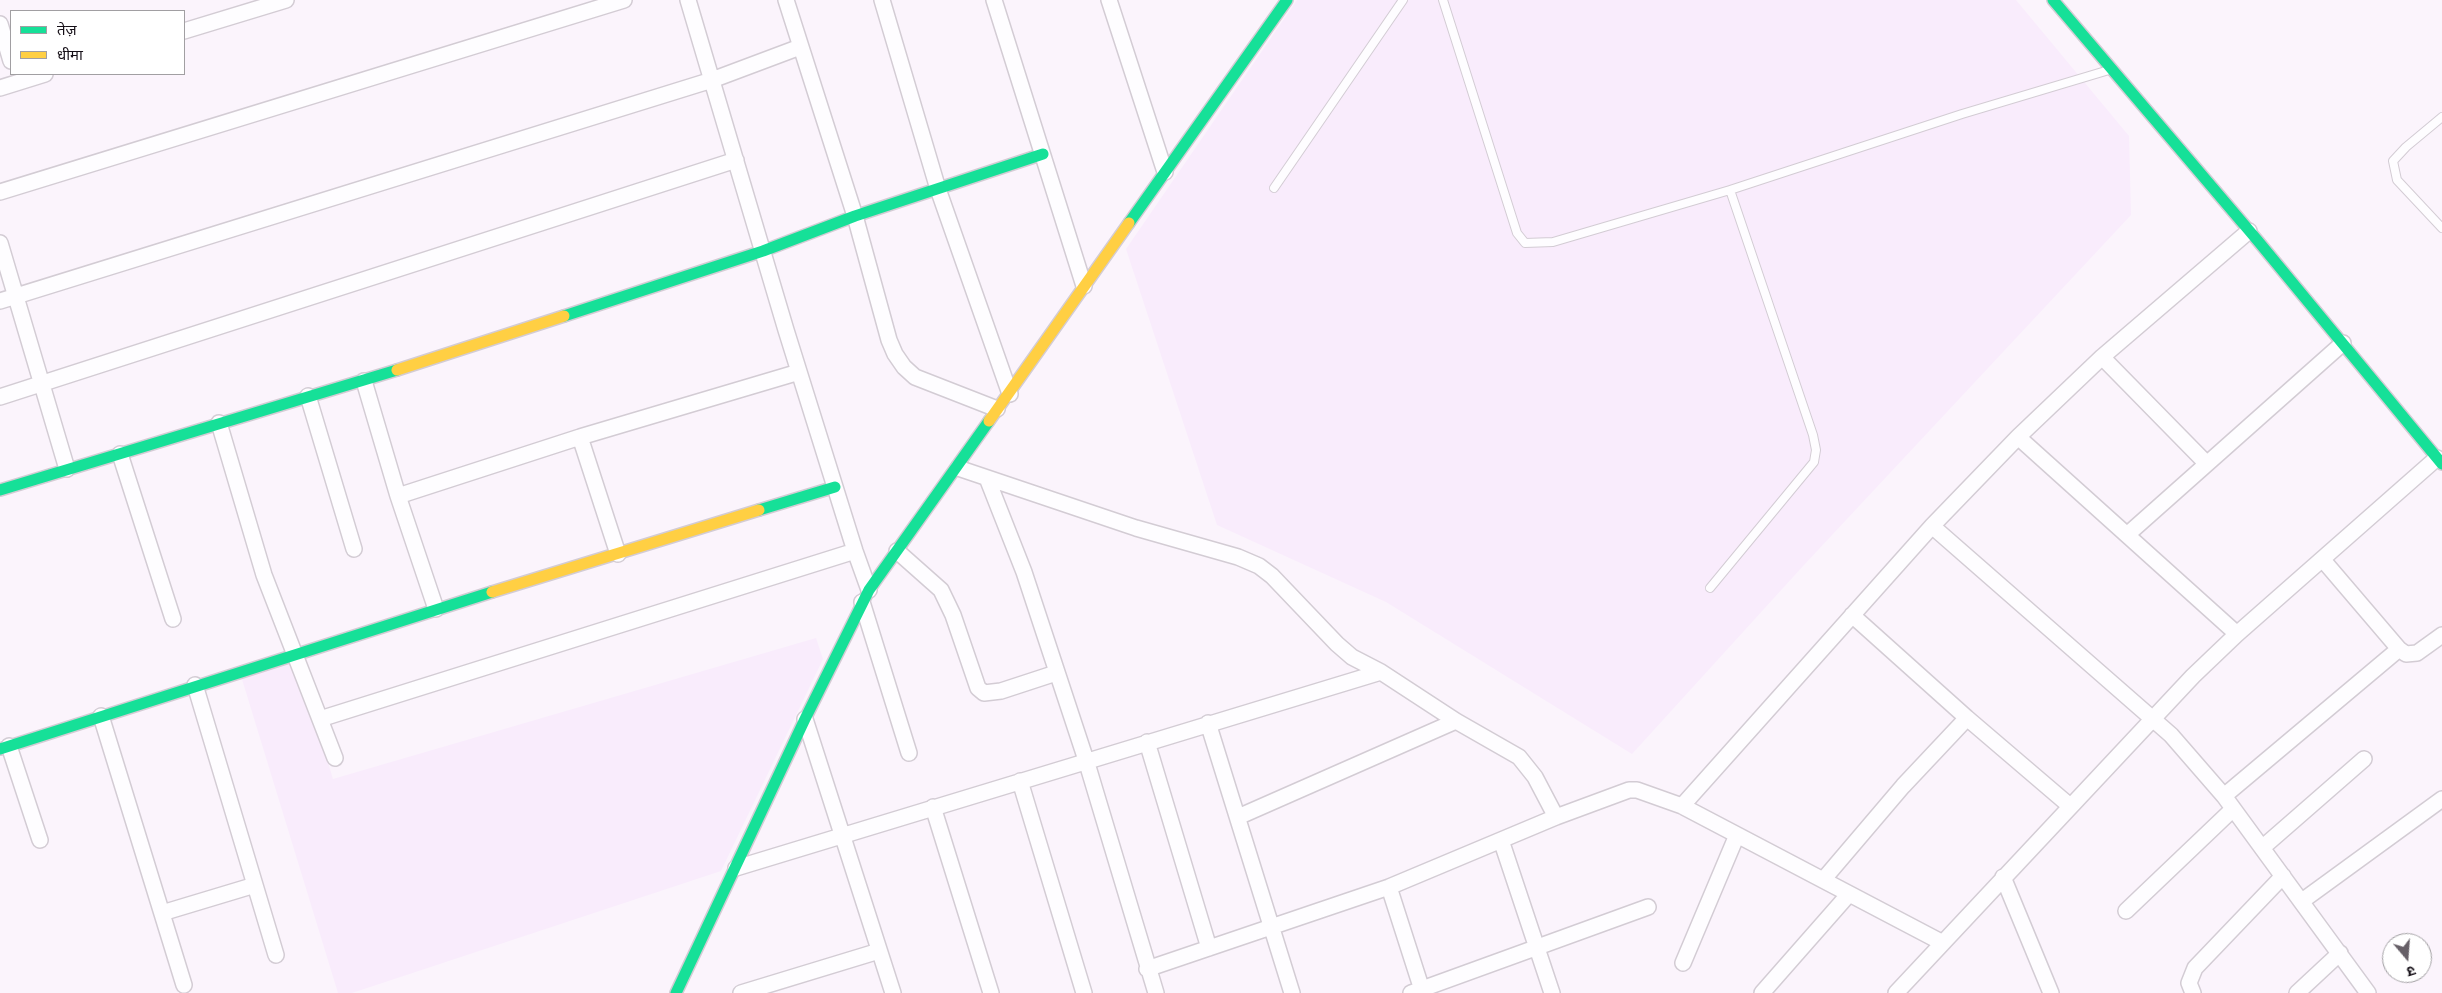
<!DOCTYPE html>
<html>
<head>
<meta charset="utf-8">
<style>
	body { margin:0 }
	#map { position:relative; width:2442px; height:993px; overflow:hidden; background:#fbf4fc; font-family:Manrope,"Noto Sans Devanagari",sans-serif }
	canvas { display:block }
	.legend { position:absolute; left:10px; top:10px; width:175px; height:65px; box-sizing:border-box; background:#fff; border:1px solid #a19fa2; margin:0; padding:6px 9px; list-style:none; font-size:15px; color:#150f17 }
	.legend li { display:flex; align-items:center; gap:10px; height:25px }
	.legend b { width:25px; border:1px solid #a19fa2 }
	.north { position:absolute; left:2382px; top:933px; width:50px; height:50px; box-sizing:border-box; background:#fff; border:1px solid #a19fa2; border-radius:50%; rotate:162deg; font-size:14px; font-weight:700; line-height:20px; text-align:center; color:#150f17 }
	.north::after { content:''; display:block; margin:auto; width:18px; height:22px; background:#665f67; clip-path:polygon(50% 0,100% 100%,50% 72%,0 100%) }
</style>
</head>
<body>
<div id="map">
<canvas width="2442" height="993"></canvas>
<ul class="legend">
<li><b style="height:6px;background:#16e098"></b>तेज़</li>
<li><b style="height:6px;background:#ffcf43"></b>धीमा</li>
</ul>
<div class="north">उ</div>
</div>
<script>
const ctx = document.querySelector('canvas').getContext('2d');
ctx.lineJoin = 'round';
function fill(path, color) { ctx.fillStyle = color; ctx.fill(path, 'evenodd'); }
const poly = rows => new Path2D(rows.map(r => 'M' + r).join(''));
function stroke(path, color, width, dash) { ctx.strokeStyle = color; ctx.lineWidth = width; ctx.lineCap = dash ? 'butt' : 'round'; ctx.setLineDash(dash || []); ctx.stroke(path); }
fill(poly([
	[1297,0,2016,0,2129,136,2131,215,1804,565,1632,754,1386,602,1217,525,1126,249],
	[816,638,823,659,721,871,352,993,338,993,241,676,297,661,333,779]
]), '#f9ecfc');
const lane = poly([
	[1443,0,1517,233,1525,243,1553,242,1730,190,1962,114,2109,70],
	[2442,117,2406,147,2393,161,2397,180,2442,228],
	[1274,188,1403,0],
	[1710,588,1814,462,1816,450,1813,435,1730,190]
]);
const street = poly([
	[688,0,786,330,855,551,869,590],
	[786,0,855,216,889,340,895,354,904,367,915,377,997,409],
	[882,0,938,189,1010,394],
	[994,0,1084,286],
	[1109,0,1165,172],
	[0,24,11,61],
	[184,31,286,0],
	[0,88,45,74],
	[0,192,624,0],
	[0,243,67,469],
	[0,301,712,80,800,47],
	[2102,357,2206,463],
	[364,381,398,496,436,609],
	[308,396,354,549],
	[0,397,736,160],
	[219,423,264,575,335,758],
	[580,437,618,554],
	[2018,437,2237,634],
	[120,454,173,619],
	[958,468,1136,528,1238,557,1259,566,1272,576,1337,644,1352,657,1381,672,1456,721,1519,757,1535,777,1556,817],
	[987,478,1024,572,1086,760,1156,993],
	[398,496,580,437,799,372],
	[1932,526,2171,735,2224,796,2368,993],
	[2128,534,2343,343],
	[897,551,941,590,953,615,978,688,984,693,1001,691,1056,673],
	[2323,560,2399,649,2406,654,2417,653,2442,635],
	[862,602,909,753],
	[1852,615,1967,718,2070,806],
	[195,685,276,955],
	[101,716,184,985],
	[320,719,855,551],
	[805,719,893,993],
	[1208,723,1292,993],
	[1147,742,1209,948],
	[9,746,40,840],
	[1020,781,1084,993],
	[2224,796,2399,649],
	[1682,806,1932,526,2018,437,2102,357,2249,231],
	[933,807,991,993],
	[1238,817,1456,721],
	[1501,840,1552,993],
	[2262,848,2364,759],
	[736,868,1381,672],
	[2003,877,2051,993],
	[1823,880,1903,786,1967,718],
	[1389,887,1423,993],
	[2302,901,2442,799],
	[2126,911,2233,809],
	[162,913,255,885],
	[1683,963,1737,835],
	[1147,969,1389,887,1556,817,1629,790,1637,790,1682,806,1941,942],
	[741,993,879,951],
	[1411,993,1648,907],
	[1762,993,1849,894],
	[1896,993,2193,676,2237,634,2437,458],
	[2193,993,2189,983,2195,968,2283,876],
	[2297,993,2340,953]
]);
const fast = poly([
	[2053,0,2258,241,2442,464],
	[1129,223,1287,0],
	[564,316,763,251,855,216,1043,154],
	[0,490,397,370],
	[759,510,835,487],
	[0,749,492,592],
	[676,993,805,719,869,590,989,421]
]);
const slow = poly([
	[397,370,564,316],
	[989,421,1129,223],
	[492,592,759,510]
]);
stroke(lane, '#d3ccd4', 10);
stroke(street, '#d3ccd4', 18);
stroke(fast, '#d3ccd4', 14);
stroke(slow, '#d3ccd4', 14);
stroke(lane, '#fefdff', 8);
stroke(street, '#fefdff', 15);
stroke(fast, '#16e098', 11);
stroke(slow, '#ffcf43', 11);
</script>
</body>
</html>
